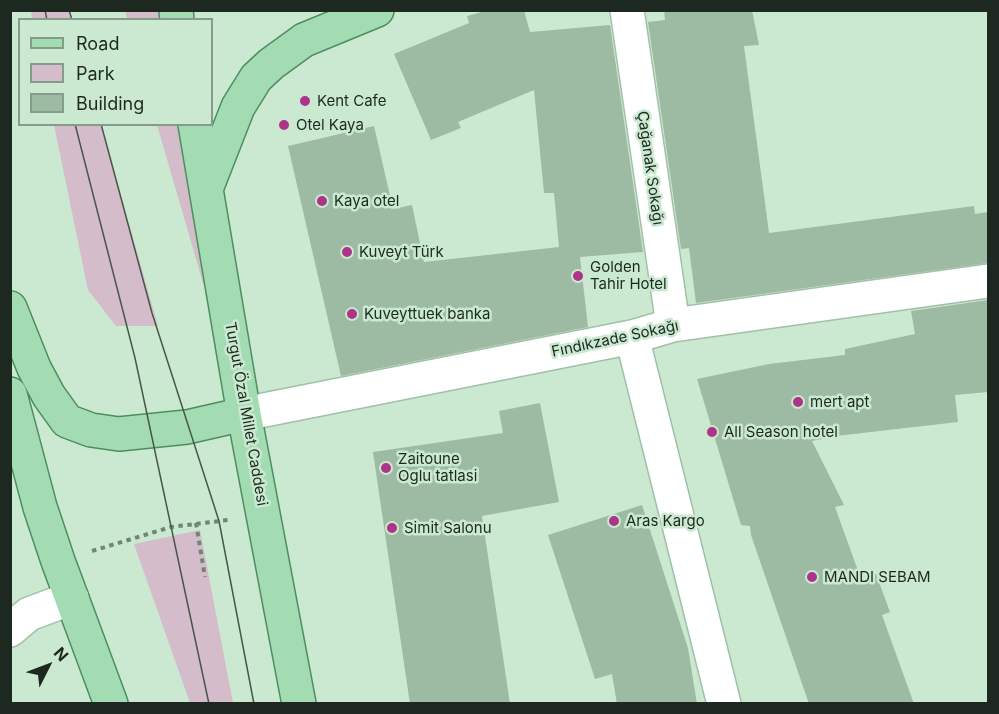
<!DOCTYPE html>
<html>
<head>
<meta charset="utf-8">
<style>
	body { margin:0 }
	#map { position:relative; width:999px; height:714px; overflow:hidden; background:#cae9d0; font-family:Inter,sans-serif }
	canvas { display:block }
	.frame { position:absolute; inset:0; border:12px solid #1d2920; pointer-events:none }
	.legend { position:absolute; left:18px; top:18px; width:195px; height:108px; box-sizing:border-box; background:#cae9d0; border:2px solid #859c8a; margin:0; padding:8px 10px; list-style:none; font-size:18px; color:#1d2920 }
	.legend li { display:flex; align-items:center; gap:12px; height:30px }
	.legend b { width:30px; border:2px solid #859c8a }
	.north { position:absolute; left:18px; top:636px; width:60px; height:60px; -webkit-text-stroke:4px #cae9d0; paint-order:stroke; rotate:48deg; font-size:16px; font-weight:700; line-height:24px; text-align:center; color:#1d2920 }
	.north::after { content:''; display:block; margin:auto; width:21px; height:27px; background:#1d2920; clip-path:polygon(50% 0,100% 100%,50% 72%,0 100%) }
</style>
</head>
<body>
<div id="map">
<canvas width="999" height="714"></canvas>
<div class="frame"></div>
<ul class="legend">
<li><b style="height:8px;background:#a3dcb3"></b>Road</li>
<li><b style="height:16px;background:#d4bcca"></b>Park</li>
<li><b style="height:16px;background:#9dbba3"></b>Building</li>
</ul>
<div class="north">N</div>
</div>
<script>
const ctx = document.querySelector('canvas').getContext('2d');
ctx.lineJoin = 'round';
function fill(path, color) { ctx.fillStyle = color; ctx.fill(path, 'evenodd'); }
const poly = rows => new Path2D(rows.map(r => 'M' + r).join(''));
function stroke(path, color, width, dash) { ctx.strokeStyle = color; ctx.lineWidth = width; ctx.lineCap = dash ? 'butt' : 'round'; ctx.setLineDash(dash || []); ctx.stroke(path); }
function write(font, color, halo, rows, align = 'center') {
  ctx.font = font + ' Inter,sans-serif'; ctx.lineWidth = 5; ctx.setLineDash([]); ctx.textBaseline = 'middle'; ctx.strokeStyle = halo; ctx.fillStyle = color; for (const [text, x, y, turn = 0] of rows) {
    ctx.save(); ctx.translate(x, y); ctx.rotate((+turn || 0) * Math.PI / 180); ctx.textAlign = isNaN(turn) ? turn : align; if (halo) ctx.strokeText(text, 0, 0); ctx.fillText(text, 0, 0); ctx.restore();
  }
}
fill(poly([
	[31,11,69,11,72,19,32,19],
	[125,11,176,11,178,19,127,19],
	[54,125,101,125,158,326,116,326,88,290],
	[157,125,197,125,224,276,208,300],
	[200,530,233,703,190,703,134,544]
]), '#d4bcca');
fill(poly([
	[489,10,524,10,530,32,610,25,643,252,580,257,588,327,341,376,288,146,374,126,393,209,412,205,424,262,559,247,554,193,544,193,534,90,458,122,461,128,431,140,394,54,469,23,467,16],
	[664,10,752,10,759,45,744,46,769,233,974,206,975,214,988,212,988,263,696,303,689,248,681,249,648,22,665,20],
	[988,300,988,392,955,395,958,422,836,436,812,441,844,505,835,507,861,579,876,574,890,612,882,615,914,704,809,704,751,535,750,526,741,525,697,379,769,364,845,355,845,349,915,334,911,311],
	[540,403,559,502,482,516,510,704,410,704,373,452,503,433,499,411],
	[642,505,688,648,697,704,617,704,612,674,595,679,548,535]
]), '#9dbba3');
const minor = poly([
	[627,10,673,325],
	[632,337,724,704],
	[244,414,632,337,673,325,988,281],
	[10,630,29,614,72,598]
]);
const major = poly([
	[176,10,177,20],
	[195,124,244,414,299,704],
	[206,189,238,107,256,78,271,64,304,40,377,10],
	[10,308,34,368,49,396,67,421,91,430,119,434,187,427,244,414],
	[10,394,40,507,58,561,111,704]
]);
stroke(minor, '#a2c0a9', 36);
stroke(major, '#4c8e5f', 36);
stroke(poly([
	[196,523,205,577],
	[92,551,171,527,228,520]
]), '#708574', 4, [4.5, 4.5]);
stroke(minor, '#fff', 33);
stroke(major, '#a3dcb3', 33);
stroke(poly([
	[45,10,47,20],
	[69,10,72,20],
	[75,124,135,358,209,704],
	[101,124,152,313,219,521,254,704]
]), '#47574a', 1.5);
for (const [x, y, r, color] of [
	[305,101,6,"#ac348a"],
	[284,125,6,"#ac348a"],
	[322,201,6,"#ac348a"],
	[347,252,6,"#ac348a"],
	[578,276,6,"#ac348a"],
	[352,314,6,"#ac348a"],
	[798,402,6,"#ac348a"],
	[712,432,6,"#ac348a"],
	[386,468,6,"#ac348a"],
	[614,521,6,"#ac348a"],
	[392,528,6,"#ac348a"],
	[812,577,6,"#ac348a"]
]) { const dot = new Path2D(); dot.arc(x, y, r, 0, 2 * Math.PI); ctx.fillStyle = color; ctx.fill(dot); stroke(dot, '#cae9d0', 2); }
write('15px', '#1d2920', '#cae9d0', [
	["Kent Cafe",317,101],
	["Otel Kaya",296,125],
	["Kaya otel",334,201],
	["Kuveyt Türk",359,252],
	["Golden",590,267],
	["Tahir Hotel",590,284],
	["Kuveyttuek banka",364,314],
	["mert apt",810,402],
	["All Season hotel",724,432],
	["Zaitoune",398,459],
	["Oglu tatlasi",398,476],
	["Aras Kargo",626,521],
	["Simit Salonu",404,528],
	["MANDI SEBAM",824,577]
], 'left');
write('15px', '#1d2920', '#cae9d0', [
	["Çağanak Sokağı",650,168,82],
	["Fındıkzade Sokağı",615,339,-12],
	["Turgut Özal Millet Caddesi",246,414,80]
]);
</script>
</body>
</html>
